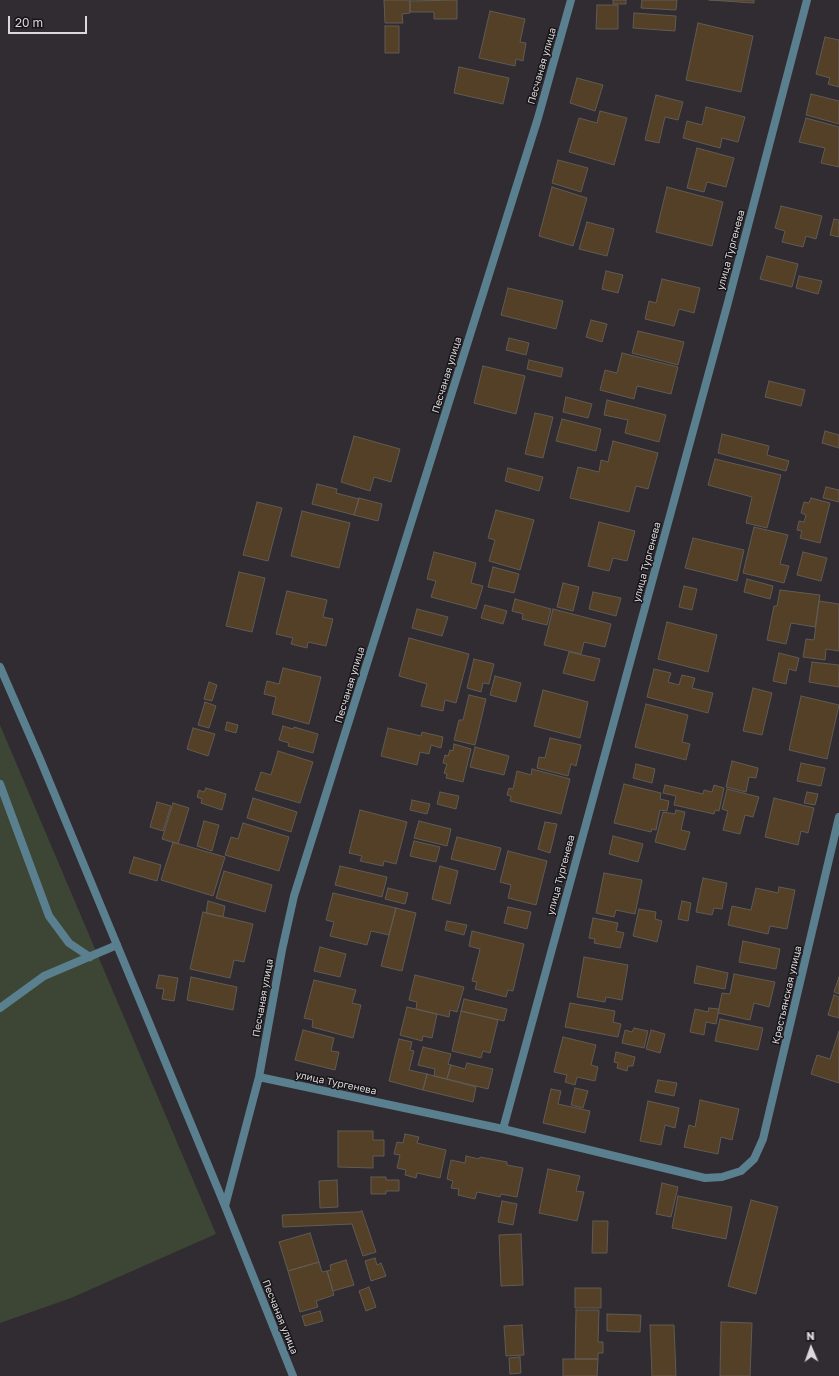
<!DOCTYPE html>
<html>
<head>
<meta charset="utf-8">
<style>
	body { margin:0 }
	#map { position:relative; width:839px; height:1376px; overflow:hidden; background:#302c32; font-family:"Golos Text",sans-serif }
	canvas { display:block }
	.north { position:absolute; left:791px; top:1328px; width:40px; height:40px; -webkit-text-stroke:3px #171518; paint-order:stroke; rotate:358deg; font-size:11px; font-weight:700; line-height:16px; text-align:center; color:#dad8db }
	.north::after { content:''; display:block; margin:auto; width:14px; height:18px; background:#dad8db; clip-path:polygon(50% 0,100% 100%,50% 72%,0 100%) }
	.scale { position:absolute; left:8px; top:16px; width:79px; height:18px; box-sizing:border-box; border:2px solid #dad8db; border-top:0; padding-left:5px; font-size:12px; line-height:14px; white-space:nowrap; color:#dad8db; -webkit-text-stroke:3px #171518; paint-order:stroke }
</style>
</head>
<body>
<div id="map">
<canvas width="839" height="1376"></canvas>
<div class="north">N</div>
<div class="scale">20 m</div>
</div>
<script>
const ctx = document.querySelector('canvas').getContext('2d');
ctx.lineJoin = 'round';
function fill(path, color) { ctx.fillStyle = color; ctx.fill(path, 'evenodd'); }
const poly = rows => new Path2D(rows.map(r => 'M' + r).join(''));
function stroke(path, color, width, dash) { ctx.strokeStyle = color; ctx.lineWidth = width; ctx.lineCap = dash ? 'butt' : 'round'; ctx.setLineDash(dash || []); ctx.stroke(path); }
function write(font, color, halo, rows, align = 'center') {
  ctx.font = font + ' "Golos Text",sans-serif'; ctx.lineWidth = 3; ctx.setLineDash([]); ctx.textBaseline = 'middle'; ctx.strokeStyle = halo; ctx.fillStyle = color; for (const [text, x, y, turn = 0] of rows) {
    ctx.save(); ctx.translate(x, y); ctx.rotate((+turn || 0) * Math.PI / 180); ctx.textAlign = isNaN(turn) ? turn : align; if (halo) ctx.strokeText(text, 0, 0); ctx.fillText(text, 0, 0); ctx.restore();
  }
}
fill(poly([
	[0,725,216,1234,71,1298,0,1323]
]), '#3d4635');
const building = poly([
	[384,0,410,0,410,13,402,14,403,23,385,23,384,0],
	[457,0,457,19,434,19,434,12,410,12,410,1,457,0],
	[613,0,626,0,626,4,613,4,613,0],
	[642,0,677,0,676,10,641,8,642,0],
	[709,0,754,0,754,3,709,0],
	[597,5,618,5,618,29,596,29,597,5],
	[490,11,525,19,520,42,526,43,523,61,516,59,515,66,479,58,490,11],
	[634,13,676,16,675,31,633,28,634,13],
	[698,23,753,36,741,92,686,80,698,23],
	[385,26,399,26,399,53,385,53,385,26],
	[825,37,839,40,839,87,828,84,830,78,816,74,825,37],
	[459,67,509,78,503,104,454,93,459,67],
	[577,78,603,85,595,111,570,103,577,78],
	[811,94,839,101,839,124,806,115,811,94],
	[656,95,683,102,678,120,665,117,659,143,645,140,656,95],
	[706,107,745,117,738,142,722,138,720,148,683,138,687,121,702,125,706,107],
	[600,111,627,118,614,165,569,152,579,118,597,123,600,111],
	[806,118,839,127,839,167,821,163,825,148,799,142,806,118],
	[697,148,734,158,726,187,707,182,704,192,687,188,697,148],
	[558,160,588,168,581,192,552,183,558,160],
	[552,187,587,198,573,246,539,236,552,187],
	[667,187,723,202,712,246,656,232,667,187],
	[781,206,822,216,816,239,806,236,803,247,782,242,785,231,775,228,781,206],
	[834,219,839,220,839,237,830,235,834,219],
	[587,222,614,229,607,256,579,249,587,222],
	[767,256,798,264,792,287,760,279,767,256],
	[606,271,623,275,618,293,602,289,606,271],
	[799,276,822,281,818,294,796,288,799,276],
	[662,279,700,288,694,313,679,309,674,326,645,319,649,301,656,303,662,279],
	[508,288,563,301,556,329,501,315,508,288],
	[591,320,607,324,602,342,586,337,591,320],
	[638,331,684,342,678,365,632,353,638,331],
	[509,338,529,343,526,355,506,350,509,338],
	[622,353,678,367,671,394,637,386,634,399,600,390,605,370,617,373,622,353],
	[529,360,563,368,561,377,527,369,529,360],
	[483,366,525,376,516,414,474,403,483,366],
	[769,381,805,390,801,406,765,397,769,381],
	[566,397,592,404,588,418,563,412,566,397],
	[607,400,666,415,659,442,625,433,628,420,604,415,607,400],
	[535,413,553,417,543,458,525,454,535,413],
	[562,419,601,429,596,451,556,441,562,419],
	[825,431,839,435,839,448,822,443,825,431],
	[722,434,769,446,767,455,789,461,786,471,718,453,722,434],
	[354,436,400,449,391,482,374,477,370,491,341,482,354,436],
	[613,441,658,453,648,489,636,486,629,512,570,498,578,467,599,472,601,460,608,462,613,441],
	[715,459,781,475,767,528,746,523,752,497,708,485,715,459],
	[508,468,543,477,539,491,505,481,508,468],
	[317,484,337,489,336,493,359,499,354,515,312,504,317,484],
	[826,487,839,490,839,502,823,498,826,487],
	[359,498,382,504,378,521,354,515,359,498],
	[811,498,830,503,820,543,800,538,802,531,797,530,799,521,804,522,806,515,801,513,804,502,809,503,811,498],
	[257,502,282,508,268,561,243,555,257,502],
	[496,510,534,520,520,570,489,561,495,540,488,538,496,510],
	[302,511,350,523,339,568,291,556,302,511],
	[599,522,635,531,627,561,613,558,609,571,588,566,599,522],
	[754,527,788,535,780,564,789,566,784,583,743,573,754,527],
	[693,538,744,550,737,581,685,568,693,538],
	[434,552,476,563,471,583,483,586,476,609,431,597,436,581,427,579,434,552],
	[803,552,827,558,821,581,797,575,803,552],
	[493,567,519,574,514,593,488,587,493,567],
	[239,572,265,578,252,632,226,626,239,572],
	[747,579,773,586,770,599,744,592,747,579],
	[563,583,579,587,573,611,557,607,563,583],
	[684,586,697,589,692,610,679,607,684,586],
	[780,590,820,595,815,627,791,623,786,644,767,640,774,606,777,606,780,590],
	[287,591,327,600,323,617,333,619,326,646,308,642,307,648,291,644,293,638,276,634,287,591],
	[593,592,621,598,616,616,589,609,593,592],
	[515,599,551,609,547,625,522,619,523,614,512,611,515,599],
	[819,601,839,604,839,651,826,649,825,660,803,657,806,639,814,640,819,601],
	[485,605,507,611,503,624,481,618,485,605],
	[417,609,448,617,442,636,412,628,417,609],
	[553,609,611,624,605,647,584,642,581,654,544,645,553,609],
	[667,622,717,635,708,672,658,659,667,622],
	[409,638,469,654,456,703,445,700,443,711,421,706,427,684,399,676,409,638],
	[569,652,600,659,594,681,563,673,569,652],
	[779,653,799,658,796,671,789,669,786,684,773,681,779,653],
	[474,659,494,664,489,684,483,683,481,692,467,688,474,659],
	[812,662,839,665,839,687,809,682,812,662],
	[283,668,321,677,309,724,272,714,276,697,264,694,267,681,279,684,283,668],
	[654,669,671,673,668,682,679,685,682,675,695,678,692,688,713,693,708,713,647,697,654,669],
	[495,676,521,683,516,702,490,695,495,676],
	[209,682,217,685,212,701,204,699,209,682],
	[753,688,772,693,762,735,743,731,753,688],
	[543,690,588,702,580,738,534,726,543,690],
	[469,695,486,699,475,745,454,740,459,720,463,720,469,695],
	[801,696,839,705,827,759,789,750,801,696],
	[205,702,216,706,209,728,198,725,205,702],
	[646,704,688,715,682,742,690,744,686,760,635,747,646,704],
	[227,722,238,725,236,733,225,730,227,722],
	[283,726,293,729,294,727,318,734,313,753,288,746,289,743,279,740,283,726],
	[193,728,215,734,208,756,187,749,193,728],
	[388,728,421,736,422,732,443,737,441,748,431,745,429,754,420,752,417,765,381,756,388,728],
	[550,738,581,745,576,766,571,764,568,776,537,768,539,757,545,758,550,738],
	[454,744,471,749,463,782,446,778,447,774,444,773,447,764,443,763,445,755,448,756,450,750,453,751,454,744],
	[475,747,509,756,504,775,470,767,475,747],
	[278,751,313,762,300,803,255,790,261,772,271,775,278,751],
	[732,761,758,768,756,778,749,777,746,792,726,787,732,761],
	[801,763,825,768,821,786,797,781,801,763],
	[636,764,655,769,652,783,633,778,636,764],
	[532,769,570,779,561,814,510,801,511,796,507,795,509,788,513,789,517,771,531,775,532,769],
	[624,784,661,793,660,799,669,801,667,811,660,810,656,830,652,829,651,832,614,823,624,784],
	[665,785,703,794,704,790,712,792,714,785,724,788,719,811,715,810,714,814,674,805,676,796,663,793,665,785],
	[206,788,226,794,222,810,201,803,202,799,197,797,199,790,204,792,206,788],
	[727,789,759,797,753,817,745,815,740,834,723,830,728,811,722,809,727,789],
	[440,792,459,796,456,809,437,804,440,792],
	[807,792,818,794,815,805,804,803,807,792],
	[253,798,297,812,291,832,247,818,253,798],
	[774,798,814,808,808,833,801,831,798,845,765,837,774,798],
	[412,800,430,804,427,814,410,810,412,800],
	[157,802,171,806,163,831,150,827,157,802],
	[173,803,189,808,178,844,162,839,173,803],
	[360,810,407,822,396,864,384,861,383,866,360,861,362,856,349,853,360,810],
	[676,810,685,812,681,830,690,832,685,850,655,842,663,812,675,814,676,810],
	[204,821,219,825,212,851,197,846,204,821],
	[419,821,451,829,447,846,414,838,419,821],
	[545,822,557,824,550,853,538,849,545,822],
	[243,823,289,837,279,871,225,855,231,837,238,839,243,823],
	[613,836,643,844,638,862,609,854,613,836],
	[457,837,501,848,495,870,451,859,457,837],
	[414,841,440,847,436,862,410,856,414,841],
	[173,842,225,857,213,896,161,880,173,842],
	[508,851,547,861,536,905,508,898,511,885,500,882,508,851],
	[134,857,161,865,157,881,129,873,134,857],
	[340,866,387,877,382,897,335,885,340,866],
	[440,866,458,871,450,904,432,899,440,866],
	[224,871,272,885,265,912,216,898,224,871],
	[604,873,642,880,635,914,616,910,614,917,596,913,604,873],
	[703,878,727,883,722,909,714,908,712,915,696,912,703,878],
	[779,887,795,890,787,929,770,926,768,934,728,925,732,906,751,910,756,888,778,893,779,887],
	[388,888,408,893,405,904,385,899,388,888],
	[333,893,396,908,389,935,371,931,367,945,330,936,334,922,326,920,333,893],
	[208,901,225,906,223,917,206,913,208,901],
	[682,901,691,903,688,921,678,919,682,901],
	[508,907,531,912,527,929,504,923,508,907],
	[396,908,416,913,402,971,381,966,396,908],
	[639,909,656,912,655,919,662,921,657,942,633,936,639,909],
	[203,912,253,924,244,962,234,960,230,978,190,969,203,912],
	[593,918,618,923,616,931,624,933,620,948,594,943,595,939,589,938,593,918],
	[447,921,467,925,464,935,445,930,447,921],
	[472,931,524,944,513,991,508,990,506,997,475,989,477,982,472,981,480,949,469,946,472,931],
	[743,941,780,949,776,969,739,962,743,941],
	[320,947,346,954,340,977,314,971,320,947],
	[584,957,628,965,622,1000,606,997,605,1002,577,997,584,957],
	[697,966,728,973,725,989,694,983,697,966],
	[734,974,775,982,769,1007,754,1003,750,1020,718,1013,722,993,730,994,734,974],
	[159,975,178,978,174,1001,162,999,164,989,156,988,159,975],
	[415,975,464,987,457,1012,450,1010,449,1017,416,1009,417,1002,409,1000,415,975],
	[191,977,237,987,233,1010,187,1000,191,977],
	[839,977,839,994,834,992,839,977],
	[314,980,356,990,352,1003,361,1005,353,1038,312,1027,313,1020,304,1018,314,980],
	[834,995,839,997,839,1018,828,1015,834,995],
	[464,999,507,1009,504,1021,461,1011,464,999],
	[570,1003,615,1011,613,1022,621,1024,618,1037,565,1027,570,1003],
	[407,1007,437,1014,432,1038,423,1036,422,1041,400,1035,407,1007],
	[709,1008,719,1009,716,1024,706,1022,704,1035,690,1032,695,1009,708,1012,709,1008],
	[461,1011,498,1020,490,1053,483,1051,481,1058,452,1051,461,1011],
	[720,1019,763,1028,758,1050,715,1041,720,1019],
	[634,1028,648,1031,644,1048,622,1043,625,1030,632,1032,634,1028],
	[303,1030,334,1038,331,1051,339,1052,335,1070,295,1060,303,1030],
	[651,1030,665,1034,660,1053,646,1049,651,1030],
	[839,1031,839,1083,811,1074,817,1055,830,1059,839,1031],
	[563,1037,596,1045,591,1065,598,1067,595,1081,577,1077,575,1085,565,1082,567,1075,554,1072,563,1037],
	[399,1039,412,1042,410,1050,414,1051,409,1070,427,1074,423,1090,389,1081,399,1039],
	[423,1047,451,1054,448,1064,451,1065,447,1079,434,1076,435,1069,418,1065,423,1047],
	[616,1052,635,1057,633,1066,628,1066,627,1071,617,1068,618,1063,614,1062,616,1052],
	[467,1063,493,1069,488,1089,447,1079,451,1065,465,1069,467,1063],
	[427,1074,476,1087,473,1102,423,1090,427,1074],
	[658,1080,677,1083,674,1096,655,1092,658,1080],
	[575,1088,588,1091,583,1108,571,1105,575,1088],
	[551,1089,561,1091,558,1104,590,1111,585,1133,543,1123,551,1089],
	[700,1100,739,1109,732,1140,721,1137,718,1154,684,1147,689,1125,695,1127,700,1100],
	[648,1101,679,1108,675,1128,665,1125,661,1145,640,1141,648,1101],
	[338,1131,373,1131,373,1140,384,1140,384,1156,373,1156,373,1168,338,1167,338,1131],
	[405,1134,419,1137,417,1143,446,1150,440,1178,417,1173,416,1178,405,1175,406,1170,397,1168,400,1155,394,1154,397,1142,403,1143,405,1134],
	[466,1156,479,1159,480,1157,507,1162,507,1165,523,1168,517,1197,501,1194,500,1197,477,1192,475,1199,458,1195,459,1189,451,1188,453,1181,447,1179,451,1160,465,1163,466,1156],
	[548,1169,580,1176,576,1191,584,1192,577,1221,539,1213,548,1169],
	[371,1177,386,1177,386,1180,399,1180,399,1191,386,1191,386,1194,371,1194,371,1177],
	[337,1180,338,1207,320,1208,319,1181,337,1180],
	[662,1183,678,1187,671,1217,656,1214,662,1183],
	[678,1196,732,1207,726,1239,672,1228,678,1196],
	[751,1200,778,1207,756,1294,728,1286,751,1200],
	[502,1201,517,1204,513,1225,498,1222,502,1201],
	[362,1211,376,1252,363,1256,352,1224,283,1227,282,1215,358,1212,362,1211],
	[593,1221,608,1221,607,1253,592,1253,593,1221],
	[310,1233,319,1262,288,1271,279,1242,310,1233],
	[521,1234,523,1285,501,1286,499,1235,521,1234],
	[375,1258,377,1265,381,1263,386,1276,371,1281,365,1261,375,1258],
	[346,1260,354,1285,333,1291,327,1271,331,1270,330,1265,346,1260],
	[319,1262,322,1272,327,1271,334,1295,316,1301,318,1307,300,1312,288,1271,319,1262],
	[369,1287,376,1307,366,1311,359,1291,369,1287],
	[575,1288,601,1288,601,1308,575,1308,575,1288],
	[576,1310,599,1310,598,1342,603,1342,603,1353,598,1353,598,1359,575,1359,576,1310],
	[320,1311,323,1321,305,1326,302,1316,320,1311],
	[607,1314,641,1315,640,1332,607,1331,607,1314],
	[721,1322,752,1323,750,1376,720,1376,721,1322],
	[522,1325,524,1355,506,1356,504,1326,522,1325],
	[650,1325,674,1325,676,1376,652,1376,650,1325],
	[520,1357,521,1373,510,1374,509,1358,520,1357],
	[563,1359,598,1359,597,1376,563,1376,563,1359]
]);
fill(building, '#544026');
stroke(building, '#605b55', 1);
stroke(poly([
	[0,784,49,916,69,943,90,957],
	[0,1008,44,976,117,945]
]), '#5a8090', 8);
stroke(poly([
	[0,667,40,759,225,1206],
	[259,1077,503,1129,705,1178,722,1177,741,1171,754,1159,763,1139,839,817],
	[503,1129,727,306,807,0],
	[293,1376,225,1206,259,1077,282,950,294,896,538,118,571,0]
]), '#5a8090', 8);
write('10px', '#dad8db', '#171518', [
	["Песчаная улица",542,66,-74],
	["улица Тургенева",731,250,-75],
	["Песчаная улица",447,375,-73],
	["улица Тургенева",647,562,-75],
	["Песчаная улица",350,685,-73],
	["улица Тургенева",561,875,-75],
	["Крестьянская улица",787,995,-77],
	["Песчаная улица",263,998,-80],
	["улица Тургенева",336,1083,12],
	["Песчаная улица",280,1317,68]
]);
</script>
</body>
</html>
